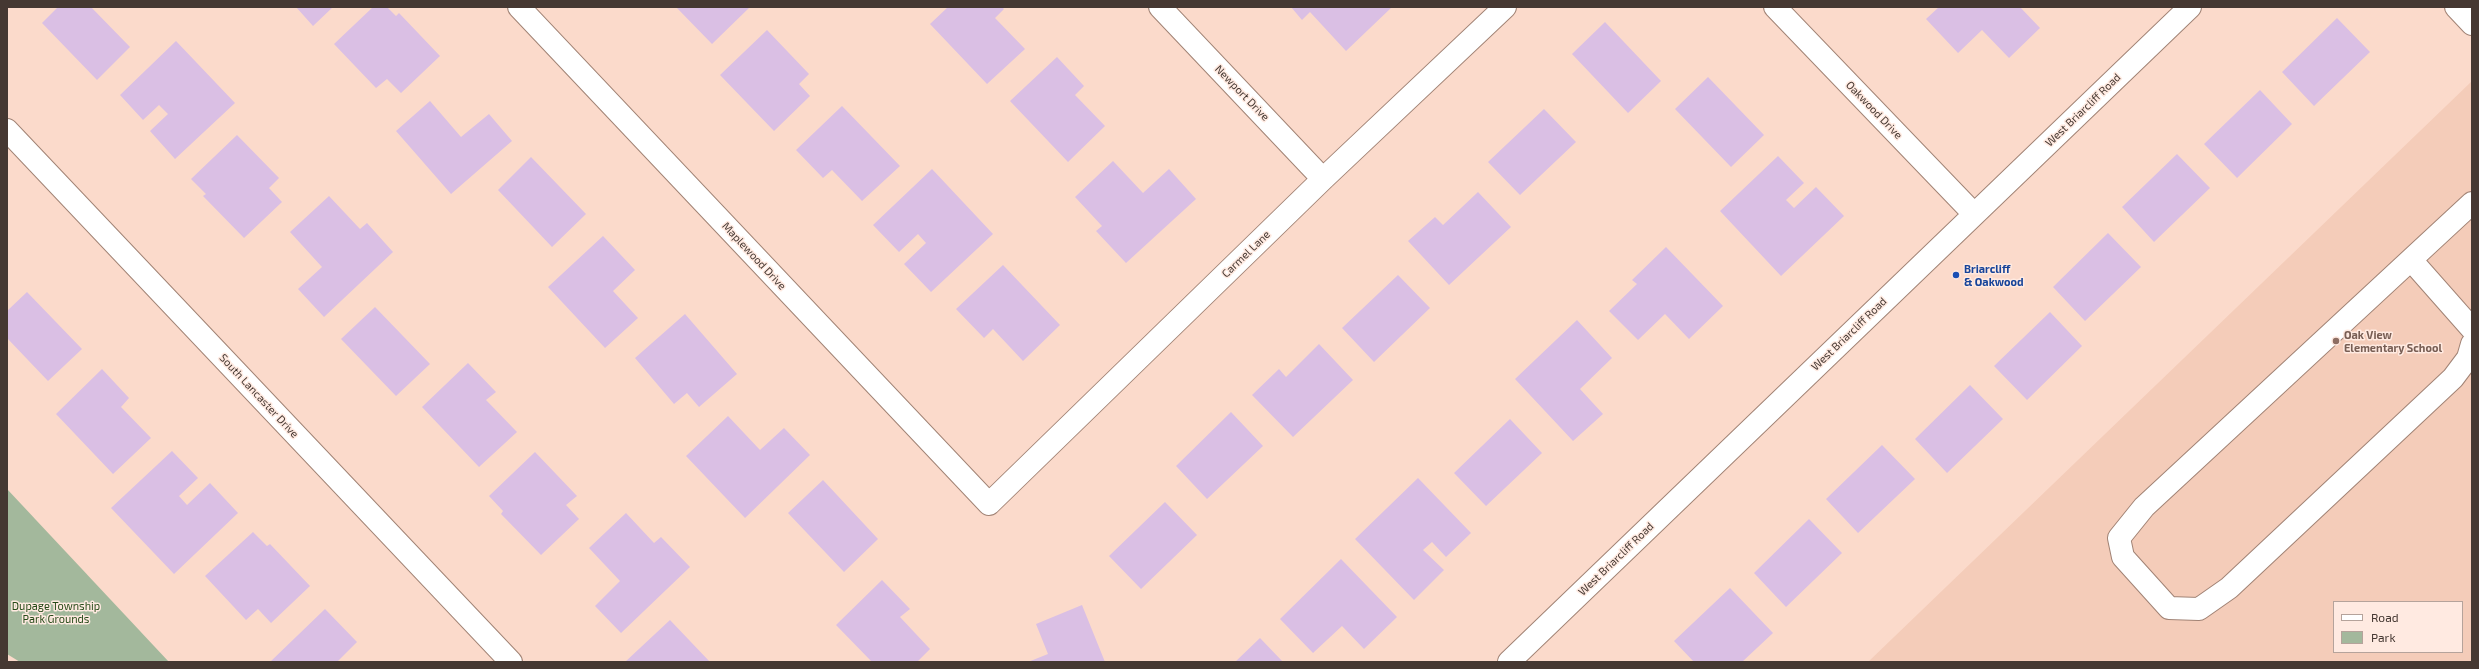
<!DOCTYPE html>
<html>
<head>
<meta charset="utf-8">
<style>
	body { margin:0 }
	#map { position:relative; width:2479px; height:669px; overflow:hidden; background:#fbdacb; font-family:"Exo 2",sans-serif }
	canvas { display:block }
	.frame { position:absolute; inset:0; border:8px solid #453832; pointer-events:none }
	.legend { position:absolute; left:2333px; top:601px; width:130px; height:52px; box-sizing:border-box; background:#ffeae1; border:1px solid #b5a39b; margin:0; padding:5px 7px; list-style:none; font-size:12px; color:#453832 }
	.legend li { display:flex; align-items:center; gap:8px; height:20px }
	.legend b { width:20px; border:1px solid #b5a39b }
</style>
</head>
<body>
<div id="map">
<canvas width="2479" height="669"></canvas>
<div class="frame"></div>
<ul class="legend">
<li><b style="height:5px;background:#fff"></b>Road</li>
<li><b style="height:11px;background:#a3b89c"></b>Park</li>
</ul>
</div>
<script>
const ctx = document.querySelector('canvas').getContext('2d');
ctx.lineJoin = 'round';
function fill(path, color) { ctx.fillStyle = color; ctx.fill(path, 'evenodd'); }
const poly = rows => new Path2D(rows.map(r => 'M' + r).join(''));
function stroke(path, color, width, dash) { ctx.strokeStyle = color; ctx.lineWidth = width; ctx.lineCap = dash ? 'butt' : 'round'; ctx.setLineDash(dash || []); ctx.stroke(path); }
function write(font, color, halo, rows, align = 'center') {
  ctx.font = font + ' "Exo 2",sans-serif'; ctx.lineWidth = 3; ctx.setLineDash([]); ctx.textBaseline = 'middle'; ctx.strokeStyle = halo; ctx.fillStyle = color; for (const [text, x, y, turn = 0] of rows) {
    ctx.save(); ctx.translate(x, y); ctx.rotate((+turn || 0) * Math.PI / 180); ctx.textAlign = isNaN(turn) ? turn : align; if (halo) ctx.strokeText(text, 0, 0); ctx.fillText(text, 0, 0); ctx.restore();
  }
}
fill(poly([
	[2472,81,2472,662,1868,662],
	[2334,602,2462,602,2462,652,2334,652]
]), '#f4ccb9');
fill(poly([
	[7,489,169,662,20,662,7,654]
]), '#a3b89c');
fill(poly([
	[58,7,91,7,130,47,97,80,42,23],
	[296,7,333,7,313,26],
	[373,7,387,7,396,16,399,13,440,56,401,93,387,79,376,88,334,44],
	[676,7,750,7,712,44],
	[948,7,1002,7,1004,9,995,18,1025,49,987,84,930,24],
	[1291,7,1390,7,1391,8,1346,51,1310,12,1302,20],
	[1939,7,2020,7,2040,28,2009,58,1982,30,1958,53,1926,19],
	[2337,18,2370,52,2314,106,2282,72],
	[1605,22,1661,81,1628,113,1572,54],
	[767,30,809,74,799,84,810,96,774,131,720,75],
	[176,41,235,103,175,159,150,131,168,114,159,105,143,120,120,95],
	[1057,57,1084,86,1075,95,1105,126,1068,162,1010,101],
	[1708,77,1764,135,1731,167,1675,109],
	[2260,90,2292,124,2237,178,2204,144],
	[430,101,461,137,489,114,512,141,451,194,396,131],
	[842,106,900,166,862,201,832,170,823,178,796,150],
	[1544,109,1576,142,1520,195,1488,162],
	[237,135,279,178,269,188,282,202,244,238,203,196,206,194,191,179],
	[2177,154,2210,188,2154,242,2122,207],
	[1778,156,1804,183,1786,200,1794,208,1816,187,1844,216,1781,276,1720,211],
	[531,157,586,214,552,247,498,190],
	[1113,161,1143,193,1169,169,1196,199,1126,263,1096,231,1102,226,1075,197],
	[932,169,993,234,931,292,904,264,926,243,918,234,899,252,873,225],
	[1478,192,1511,227,1449,285,1408,241,1435,217,1443,225],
	[329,196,360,229,367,223,393,252,324,317,298,289,322,267,290,232],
	[2108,233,2141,267,2085,321,2053,287],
	[603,236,635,270,613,291,638,318,605,348,548,287],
	[1666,247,1723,306,1689,339,1665,314,1638,340,1609,311,1637,284,1632,280],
	[1003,265,1060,325,1023,361,993,329,984,338,956,309],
	[1398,275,1430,308,1374,362,1342,328],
	[27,292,82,349,48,381,7,338,7,311],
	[375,307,430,364,396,396,341,339],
	[2050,312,2082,346,2027,400,1994,366],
	[685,314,737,374,699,407,687,393,674,404,635,358],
	[1577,320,1612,358,1580,389,1603,414,1573,441,1515,379],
	[1319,344,1353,380,1293,437,1252,395,1279,369,1286,377],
	[468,363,496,392,486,400,517,432,479,467,422,407],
	[102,369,129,398,121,407,151,438,113,474,56,414],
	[1970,385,2003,419,1947,473,1915,439],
	[1231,412,1263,446,1207,499,1176,466],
	[728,416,760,450,784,428,810,455,745,518,686,456],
	[1510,419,1542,453,1486,506,1454,473],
	[1882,445,1915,479,1858,533,1826,499],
	[172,451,198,478,179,496,187,505,210,483,238,513,174,574,111,508],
	[535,452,577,496,566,505,579,519,541,555,501,514,503,511,489,496],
	[1418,478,1471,533,1446,557,1432,542,1423,550,1444,570,1414,600,1355,539],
	[823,480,878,539,844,572,788,513],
	[1165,502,1197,535,1141,589,1109,556],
	[626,513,654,543,661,537,690,567,621,633,595,606,620,581,589,548],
	[1809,519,1842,553,1786,607,1754,573],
	[253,532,267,546,270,544,310,586,271,623,258,609,246,620,205,576],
	[1341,559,1397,617,1364,649,1342,626,1313,653,1280,619],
	[882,580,910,609,900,617,930,649,917,662,872,662,836,625],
	[1730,588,1773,633,1742,662,1694,662,1674,641],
	[1082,605,1105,662,1028,662,1048,654,1036,624],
	[325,609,357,642,337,662,270,662],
	[670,620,710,662,625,662],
	[1260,638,1283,662,1235,662]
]), '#dabfe4');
const minor = poly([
	[519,7,989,504,1323,179,1505,7],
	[1160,7,1323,179],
	[1775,7,1974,214],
	[2456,7,2472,24],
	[7,130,511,662],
	[2472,203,2144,507,2119,538,2123,557,2169,608,2199,609,2229,588,2453,378,2468,358,2472,344],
	[2412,261,2472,329],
	[1509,662,2190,7]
]);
stroke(minor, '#a18375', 24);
stroke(minor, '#fff', 22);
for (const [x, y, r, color] of [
	[1956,275,4,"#1a4fb4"],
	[2336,341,4,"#8d6e63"]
]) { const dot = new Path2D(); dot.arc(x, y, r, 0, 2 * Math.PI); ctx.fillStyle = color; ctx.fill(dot); stroke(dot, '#ffeae1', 1.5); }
write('11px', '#453832', '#ffeae1', [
	["Newport Drive",1242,93,46],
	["Oakwood Drive",1874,110,46],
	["West Briarcliff Road",2083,110,-44],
	["Carmel Lane",1246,254,-44],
	["Maplewood Drive",754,256,47],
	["West Briarcliff Road",1849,334,-44],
	["South Lancaster Drive",259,396,47],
	["West Briarcliff Road",1616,559,-44]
]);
write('bold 11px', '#164399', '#ffeae1', [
	["Briarcliff",1964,269],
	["& Oakwood",1964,282]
], 'left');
write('bold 11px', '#785e54', '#ffeae1', [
	["Oak View",2344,335],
	["Elementary School",2344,348]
], 'left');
write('11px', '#264a18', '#ffeae1', [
	["Dupage Township",56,606],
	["Park Grounds",56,619]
]);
</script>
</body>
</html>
